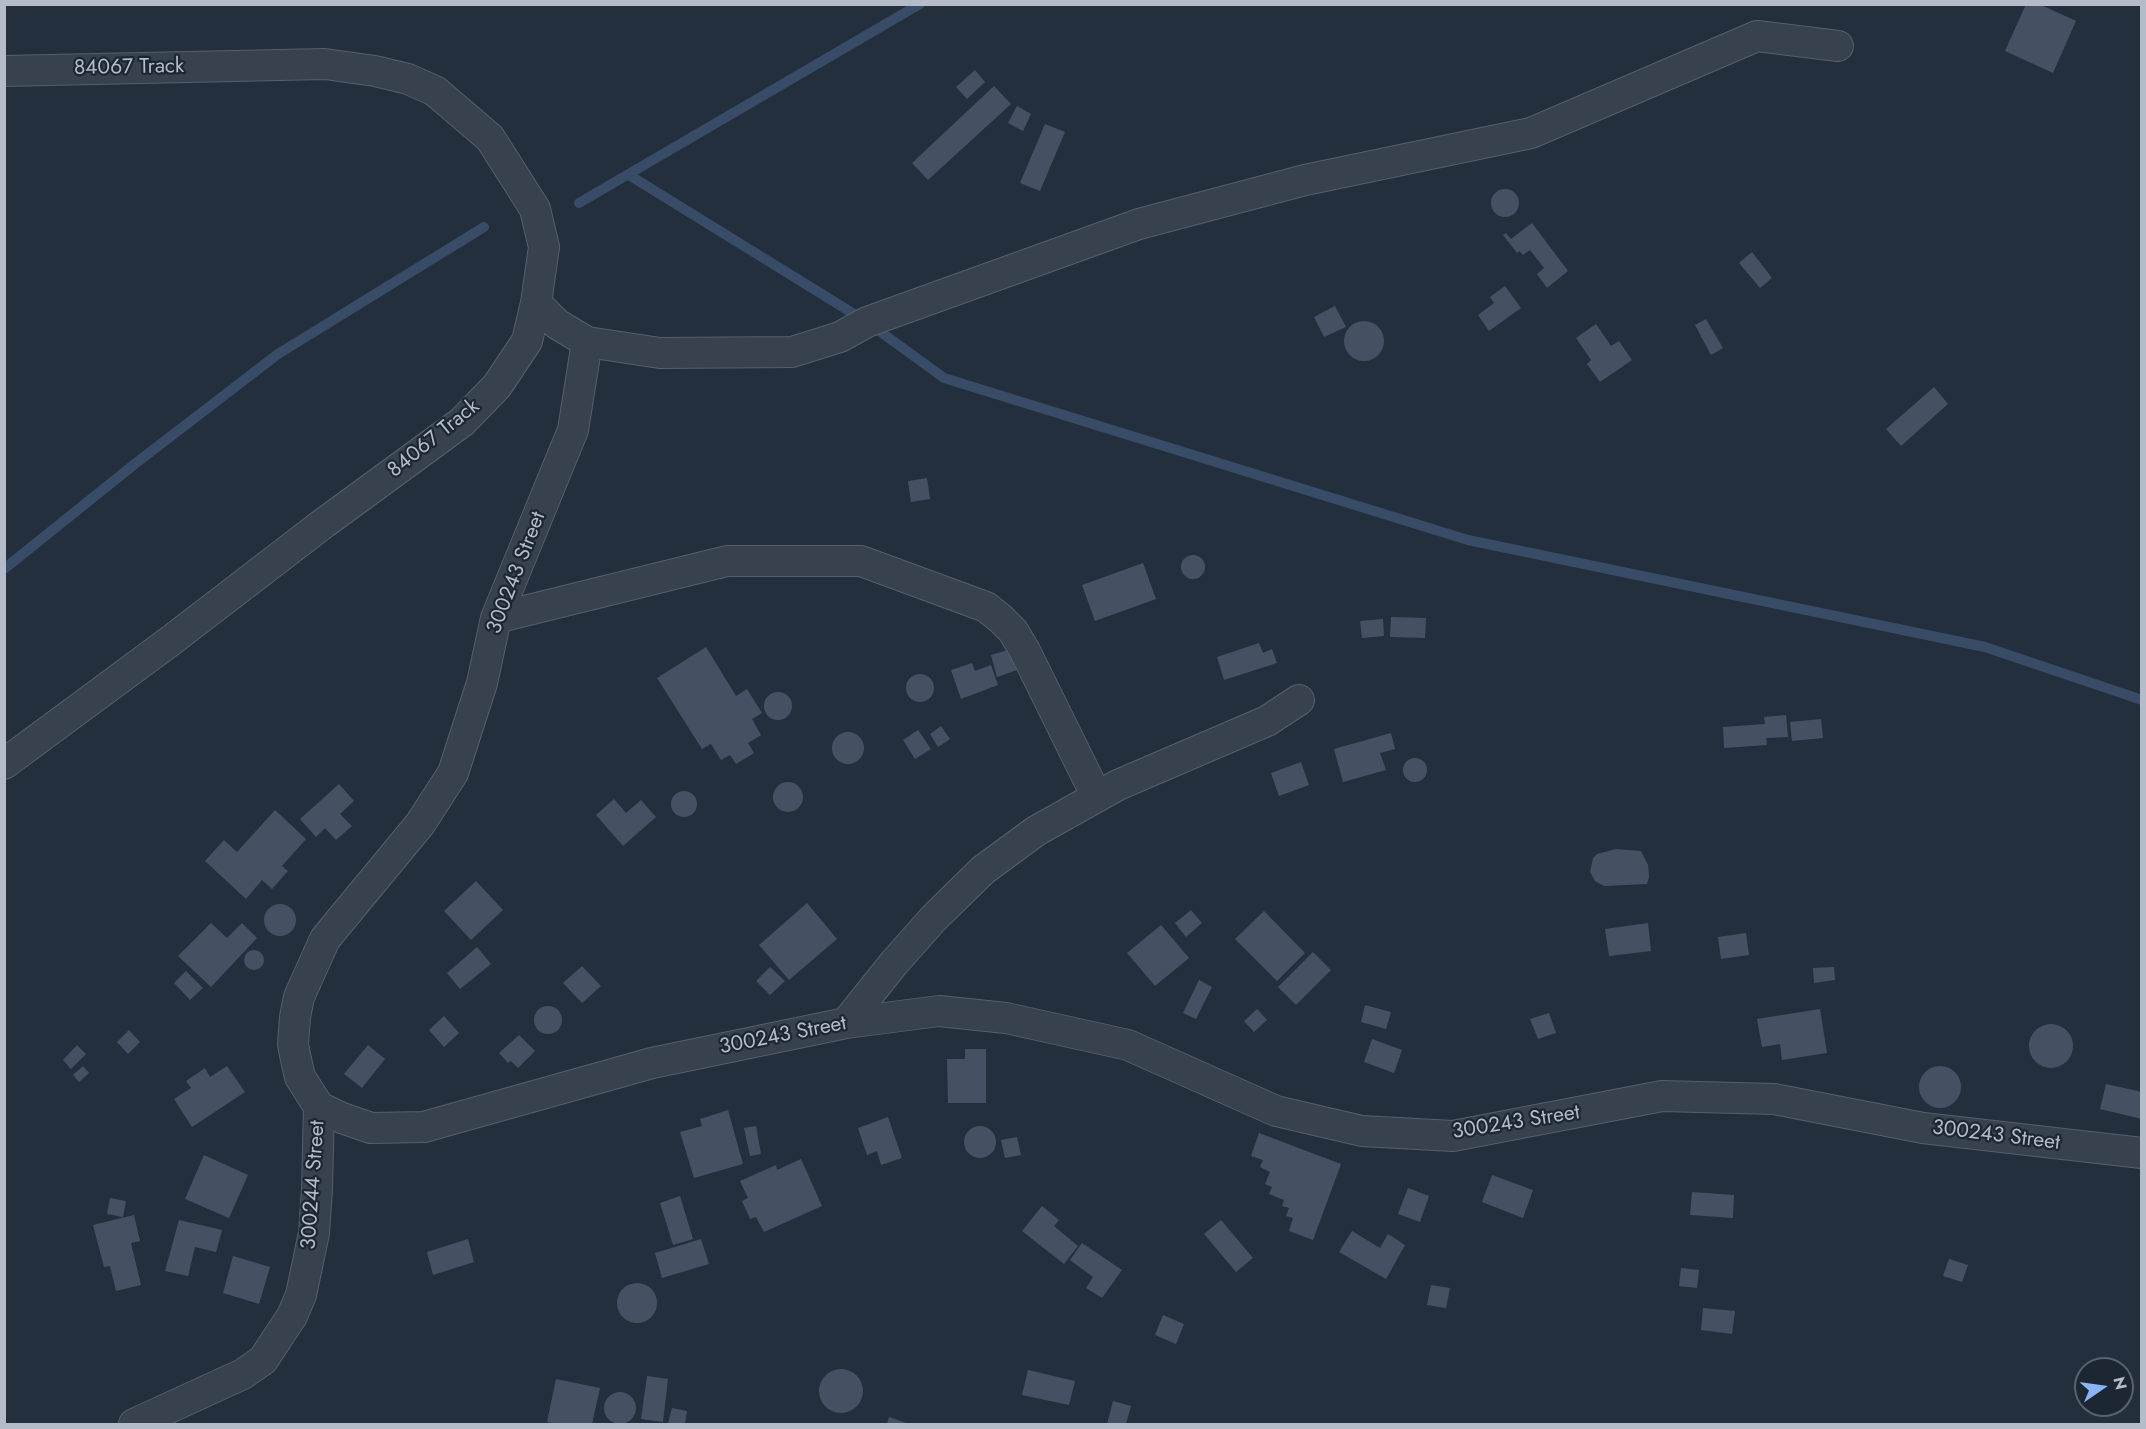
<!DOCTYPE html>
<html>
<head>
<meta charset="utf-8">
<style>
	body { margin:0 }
	#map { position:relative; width:2146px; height:1429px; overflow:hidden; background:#242f3e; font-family:Jost,sans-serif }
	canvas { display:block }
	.frame { position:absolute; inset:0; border:6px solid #b4bcc9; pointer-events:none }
	.north { position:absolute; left:2074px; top:1357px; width:60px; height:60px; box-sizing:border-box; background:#1d2633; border:2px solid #59626f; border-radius:50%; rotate:77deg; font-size:16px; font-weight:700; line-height:24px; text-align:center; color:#b4bcc9 }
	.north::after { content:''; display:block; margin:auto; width:21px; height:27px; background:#8ab4f8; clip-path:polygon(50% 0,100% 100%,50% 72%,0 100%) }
</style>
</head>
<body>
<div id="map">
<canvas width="2146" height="1429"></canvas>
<div class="frame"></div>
<div class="north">N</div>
</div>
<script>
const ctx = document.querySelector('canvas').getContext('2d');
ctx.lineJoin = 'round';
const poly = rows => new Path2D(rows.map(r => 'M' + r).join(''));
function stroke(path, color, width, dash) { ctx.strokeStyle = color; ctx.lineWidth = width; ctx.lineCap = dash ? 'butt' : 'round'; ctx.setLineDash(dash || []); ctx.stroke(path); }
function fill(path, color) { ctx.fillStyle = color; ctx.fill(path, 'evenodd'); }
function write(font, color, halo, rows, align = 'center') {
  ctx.font = font + ' Jost,sans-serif'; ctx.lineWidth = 4.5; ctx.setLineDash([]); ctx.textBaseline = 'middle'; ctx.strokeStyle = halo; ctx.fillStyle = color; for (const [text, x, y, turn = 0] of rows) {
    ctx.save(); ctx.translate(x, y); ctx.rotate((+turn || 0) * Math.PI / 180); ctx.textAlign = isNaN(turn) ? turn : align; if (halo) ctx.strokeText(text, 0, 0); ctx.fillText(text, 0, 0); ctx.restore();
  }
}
stroke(poly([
	[629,175,867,322,944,378,1468,540,1985,647,2142,700],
	[579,203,920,4],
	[4,569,136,463,278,354,484,227]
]), '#394c67', 10);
fill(poly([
	[2026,4,2039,4,2076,21,2053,73,2005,51],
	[975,70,985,82,967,99,956,87],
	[994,86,1011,104,928,180,912,163],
	[1017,106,1031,114,1023,131,1008,123],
	[1045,124,1065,132,1040,191,1020,183],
	'1491 203a14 14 0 1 1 28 0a14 14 0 1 1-28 0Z',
	[1532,223,1568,271,1547,288,1537,274,1544,268,1530,250,1523,255,1519,251,1517,253,1503,235,1506,233,1511,239],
	[1752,252,1772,278,1760,288,1739,263],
	[1505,286,1521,308,1489,331,1478,315,1494,303,1490,297],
	[1335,306,1346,327,1324,337,1314,317],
	[1706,319,1723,348,1711,355,1695,325],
	'1344 341a20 20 0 1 1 40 0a20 20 0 1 1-40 0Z',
	[1596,324,1611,346,1619,341,1632,360,1600,382,1587,364,1591,360,1576,338],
	[1934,387,1948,404,1901,446,1886,429],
	[927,478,930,499,911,502,908,481],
	'1181 567a12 12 0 1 1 24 0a12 12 0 1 1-24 0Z',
	[1143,563,1156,599,1095,621,1082,585],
	[1391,617,1426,618,1425,638,1390,637],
	[1383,619,1384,636,1362,638,1360,621],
	[1259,643,1263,653,1272,649,1277,663,1224,680,1217,657],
	[706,647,736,696,747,689,762,713,752,719,761,735,748,743,754,753,736,764,730,755,721,760,711,744,702,749,657,678],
	[1011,649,1017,670,997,677,991,655],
	[972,663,975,671,991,665,998,685,961,699,951,670],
	'906 688a14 14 0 1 1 28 0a14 14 0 1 1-28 0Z',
	'764 706a14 14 0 1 1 28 0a14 14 0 1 1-28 0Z',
	[1786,715,1788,737,1766,738,1767,745,1724,748,1723,727,1765,724,1764,717],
	[1821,719,1823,738,1792,741,1790,722],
	[941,726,950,739,938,747,930,734],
	[918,730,931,749,915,759,903,740],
	'832 748a16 16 0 1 1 32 0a16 16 0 1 1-32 0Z',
	[1391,733,1395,749,1380,753,1386,770,1343,782,1334,749],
	'1403 770a12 12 0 1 1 24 0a12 12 0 1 1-24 0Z',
	[1301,762,1309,785,1279,796,1271,773],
	'773 797a15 15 0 1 1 30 0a15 15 0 1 1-30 0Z',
	[339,784,354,801,340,814,352,826,336,840,325,828,316,837,300,819],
	'671 804a13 13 0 1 1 26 0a13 13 0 1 1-26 0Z',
	[614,799,626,813,641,800,656,817,623,846,596,815],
	[275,810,306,839,282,866,288,871,272,889,262,880,246,899,205,861,224,840,237,852],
	[1616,849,1641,851,1648,865,1649,877,1647,884,1604,886,1595,881,1590,872,1593,858,1597,854],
	[476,881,503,910,471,940,444,911],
	[807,903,837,939,789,980,759,945],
	'264 920a16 16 0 1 1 32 0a16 16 0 1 1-32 0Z',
	[1191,910,1202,923,1186,937,1175,923],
	[1264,911,1305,953,1277,981,1235,939],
	[211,923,227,938,242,923,257,938,211,987,178,956],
	[1648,923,1651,951,1609,956,1605,929],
	[1161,925,1189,958,1155,986,1127,953],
	[1746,933,1749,955,1721,959,1718,937],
	[477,947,491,964,460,989,447,973],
	'244 960a10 10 0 1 1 20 0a10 10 0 1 1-20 0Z',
	[1313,952,1331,970,1296,1005,1278,987],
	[582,966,601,986,582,1003,563,983],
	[770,967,785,981,770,995,756,981],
	[1834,967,1835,980,1814,983,1813,968],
	[186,971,203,988,190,1000,174,983],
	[1199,980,1212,987,1196,1019,1183,1013],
	[1365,1005,1391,1012,1386,1029,1361,1022],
	'534 1020a14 14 0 1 1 28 0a14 14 0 1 1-28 0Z',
	[1257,1009,1267,1020,1254,1032,1244,1021],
	[1820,1009,1827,1053,1782,1060,1780,1044,1762,1047,1757,1019],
	[1549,1013,1556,1033,1538,1039,1530,1019],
	[444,1016,459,1033,444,1047,429,1030],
	'2029 1046a22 22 0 1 1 44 0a22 22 0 1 1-44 0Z',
	[129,1030,140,1042,128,1054,117,1042],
	[519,1035,535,1051,518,1068,511,1061,508,1063,499,1053],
	[1372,1039,1402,1050,1394,1073,1364,1062],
	[77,1045,86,1054,71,1069,63,1060],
	[368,1045,385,1059,362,1088,344,1074],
	[965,1049,986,1049,986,1103,948,1103,947,1059,965,1059],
	[83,1066,89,1073,79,1082,73,1075],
	[227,1066,245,1092,192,1127,174,1099,191,1088,186,1081,205,1068,210,1077],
	'1919 1087a21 21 0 1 1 42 0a21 21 0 1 1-42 0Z',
	[2106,1084,2142,1092,2142,1119,2100,1109],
	[728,1110,743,1164,694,1178,680,1132,702,1126,700,1119],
	[888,1117,902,1158,881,1165,877,1151,867,1155,858,1128],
	[756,1126,761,1154,750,1156,744,1128],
	'964 1142a16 16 0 1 1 32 0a16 16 0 1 1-32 0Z',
	[1259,1133,1341,1164,1313,1240,1289,1231,1293,1218,1286,1216,1289,1208,1282,1206,1284,1200,1269,1194,1272,1187,1265,1184,1270,1172,1260,1167,1263,1160,1251,1156],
	[1017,1137,1021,1155,1005,1158,1001,1140],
	[204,1155,248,1175,229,1218,185,1199],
	[801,1159,822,1206,764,1232,756,1217,750,1219,742,1201,748,1198,740,1181,776,1165,777,1170],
	[1492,1175,1533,1190,1523,1218,1482,1202],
	[1408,1188,1429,1196,1420,1222,1398,1214],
	[1692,1192,1734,1195,1733,1218,1690,1215],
	[680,1196,693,1239,673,1245,660,1203],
	[110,1198,126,1201,123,1217,107,1214],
	[1042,1206,1059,1220,1054,1226,1078,1246,1064,1264,1022,1231],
	[134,1215,140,1241,131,1243,141,1285,116,1291,110,1266,104,1267,93,1225],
	[179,1220,222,1230,216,1252,195,1247,188,1276,165,1271],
	[1221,1220,1253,1258,1236,1272,1204,1234],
	[1352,1231,1380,1248,1388,1234,1405,1245,1386,1279,1339,1252],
	[468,1239,474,1262,433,1275,427,1252],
	[701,1239,709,1264,662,1278,655,1253],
	[1082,1243,1122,1270,1102,1298,1086,1288,1093,1277,1070,1260],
	[233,1256,270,1267,259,1304,223,1293],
	[1949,1259,1968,1265,1962,1282,1943,1276],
	[1681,1268,1699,1270,1697,1288,1679,1286],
	'617 1303a20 20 0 1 1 40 0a20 20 0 1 1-40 0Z',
	[1431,1285,1450,1288,1446,1308,1427,1305],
	[1703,1308,1735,1311,1732,1334,1701,1330],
	[1163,1315,1184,1324,1176,1344,1155,1335],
	'819 1391a22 22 0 1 1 44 0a22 22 0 1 1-44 0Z',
	[1028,1370,1075,1381,1069,1405,1022,1395],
	[647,1376,668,1379,663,1422,641,1419],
	[556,1379,600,1388,592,1424,559,1424,547,1422],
	'604 1408a16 16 0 1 1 32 0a16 16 0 1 1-32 0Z',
	[1113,1401,1131,1406,1126,1424,1107,1424],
	[672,1408,687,1411,685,1424,668,1424],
	[889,1417,909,1424,887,1424]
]), '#455162');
const street = poly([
	[4,71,325,64,375,71,408,79,435,91,490,138,535,209,544,247,536,303,527,341,497,386,462,422,320,526,169,642,4,764],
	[536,303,557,324,587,342,573,430,496,618,482,683,453,773,420,824,325,939,299,997,295,1017,293,1044,295,1055,300,1077,319,1107,342,1118,371,1128,424,1127,652,1063,846,1023,939,1011,1006,1018,1128,1045,1276,1111,1362,1131,1453,1136,1662,1096,1774,1099,1923,1128,2142,1153],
	[587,342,660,353,792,352,840,337,867,322,1139,224,1305,180,1531,133,1757,36,1838,46],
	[496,618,727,561,861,561,986,607,1001,619,1013,631,1025,651,1097,797],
	[846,1023,894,963,933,919,983,870,1036,831,1118,785,1267,721,1299,700],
	[134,1424,243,1374,263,1360,292,1316,301,1295,314,1233,317,1189,319,1107]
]);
stroke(street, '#565f6c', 32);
stroke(street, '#38414e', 30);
write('21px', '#b4bcc9', '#1d2633', [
	["84067 Track",129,68,-1],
	["84067 Track",434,439,-39],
	["300243 Street",517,573,-69],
	["300243 Street",783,1036,-11],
	["300243 Street",1516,1123,-9],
	["300243 Street",1996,1136,7],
	["300244 Street",314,1185,-86]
]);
</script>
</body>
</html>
